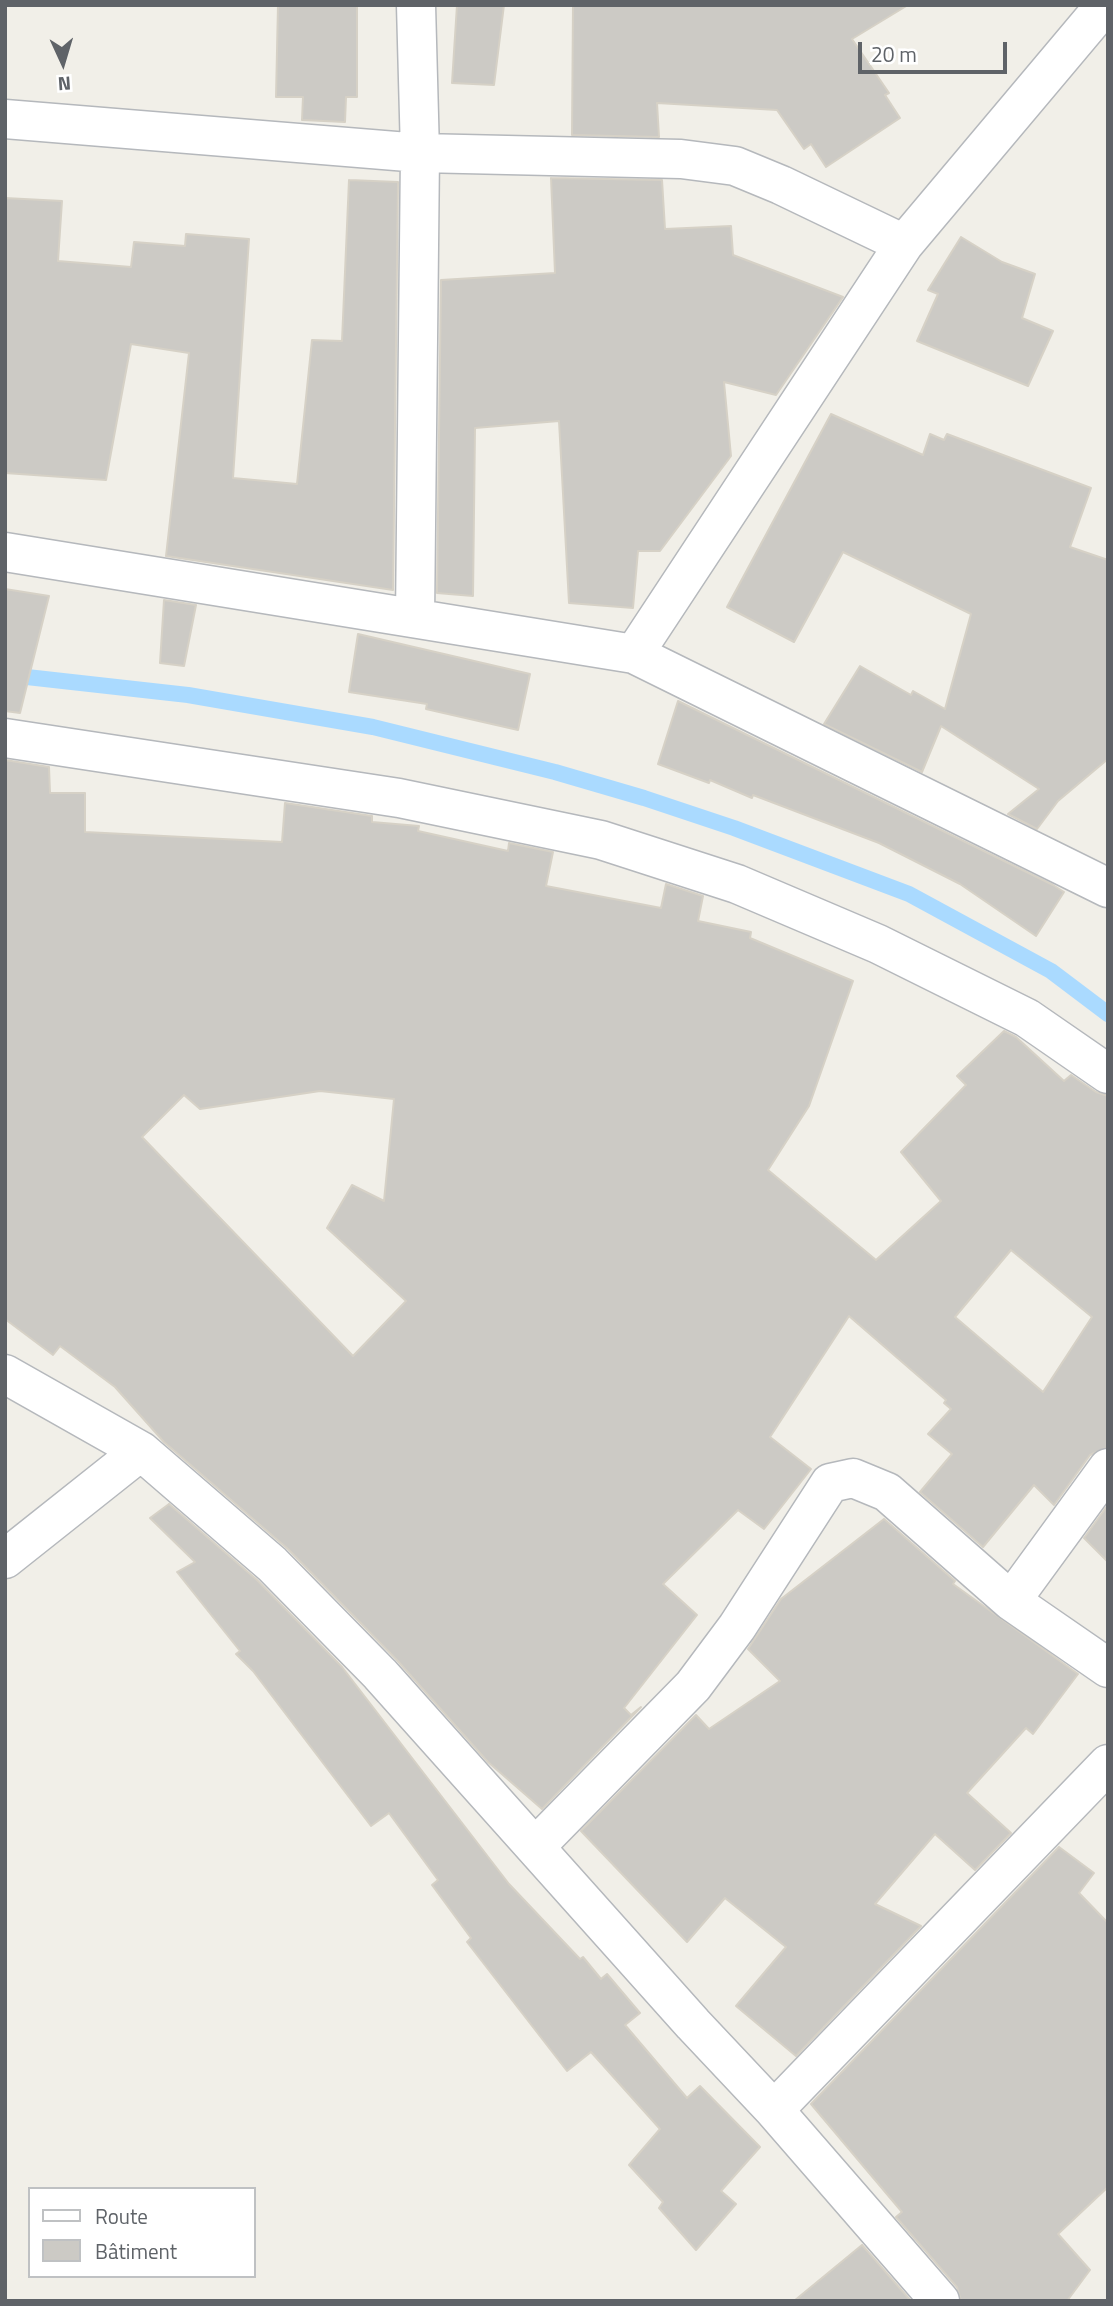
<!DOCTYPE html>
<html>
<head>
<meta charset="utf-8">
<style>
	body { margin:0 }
	#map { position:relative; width:1113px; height:2306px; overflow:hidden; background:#f1efe8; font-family:"Titillium Web",sans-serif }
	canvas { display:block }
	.frame { position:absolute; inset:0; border:7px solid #5f6368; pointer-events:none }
	.legend { position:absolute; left:28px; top:2187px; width:228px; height:91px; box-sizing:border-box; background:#fff; border:2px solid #bfc1c3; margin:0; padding:9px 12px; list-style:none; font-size:21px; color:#5f6368 }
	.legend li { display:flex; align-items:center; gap:14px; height:35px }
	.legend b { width:35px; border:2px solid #bfc1c3 }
	.north { position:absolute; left:28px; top:28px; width:70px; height:70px; -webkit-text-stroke:5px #fff; paint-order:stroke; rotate:176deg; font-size:19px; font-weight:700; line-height:28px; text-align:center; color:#5f6368 }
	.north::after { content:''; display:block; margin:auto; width:24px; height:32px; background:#5f6368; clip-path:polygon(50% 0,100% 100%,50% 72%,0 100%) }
	.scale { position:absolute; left:858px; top:42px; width:149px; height:32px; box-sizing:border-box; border:4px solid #5f6368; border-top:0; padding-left:9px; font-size:21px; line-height:24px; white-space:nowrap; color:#5f6368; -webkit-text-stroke:5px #fff; paint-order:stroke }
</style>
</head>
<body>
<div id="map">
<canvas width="1113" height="2306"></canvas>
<div class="frame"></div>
<ul class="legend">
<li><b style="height:9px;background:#fff"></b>Route</li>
<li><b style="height:19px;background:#cccac5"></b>Bâtiment</li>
</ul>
<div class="north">N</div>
<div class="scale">20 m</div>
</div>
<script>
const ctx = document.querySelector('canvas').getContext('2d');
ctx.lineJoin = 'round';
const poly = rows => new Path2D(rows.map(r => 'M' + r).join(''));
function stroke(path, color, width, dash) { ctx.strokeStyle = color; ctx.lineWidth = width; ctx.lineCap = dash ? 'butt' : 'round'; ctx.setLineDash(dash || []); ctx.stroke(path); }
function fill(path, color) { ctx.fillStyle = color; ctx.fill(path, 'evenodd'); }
stroke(poly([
	[9,675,188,695,373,727,555,772,644,798,734,828,909,894,1051,971,1108,1014]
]), '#aadaff', 16);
const building = poly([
	[278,5,357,5,357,97,346,97,345,122,302,120,303,97,276,97,278,5],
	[457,5,504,5,494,85,452,83,457,5],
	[573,5,908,5,852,39,889,93,885,95,900,118,826,167,811,144,804,149,777,110,657,103,659,137,572,135,573,5],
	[551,178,662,180,665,229,731,226,733,255,843,297,776,395,724,382,731,456,660,551,638,551,633,608,569,603,559,421,475,428,473,596,437,593,441,280,555,273,551,178],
	[349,180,398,182,393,590,166,556,189,353,131,344,106,480,5,473,5,198,62,201,58,261,131,267,134,242,185,246,186,234,249,239,233,478,297,484,312,340,342,341,349,180],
	[961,237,1002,262,1035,274,1022,318,1053,331,1028,386,917,341,938,294,928,290,961,237],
	[831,414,923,455,930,434,944,440,947,434,1091,488,1070,547,1108,560,1108,759,1058,801,1037,829,1008,814,1039,789,941,726,922,772,824,724,860,666,911,695,913,691,945,709,971,614,843,552,794,642,727,607,831,414],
	[5,589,49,596,20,713,5,711,5,589],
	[164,600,196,605,184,666,160,663,164,600],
	[358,634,530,674,518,730,426,709,427,704,349,692,358,634],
	[678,701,1053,885,1064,892,1036,936,960,884,879,843,753,795,752,798,710,780,709,783,658,764,678,701],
	[5,760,49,767,50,793,85,793,85,832,282,842,285,803,372,816,372,822,419,826,418,831,508,851,509,843,553,852,546,886,661,908,666,884,703,896,698,921,751,932,750,938,853,981,809,1106,768,1170,876,1260,941,1201,901,1152,966,1085,957,1076,1004,1031,1016,1037,1064,1081,1071,1075,1096,1092,1108,1096,1108,1447,1090,1455,1054,1505,1034,1485,983,1547,920,1492,952,1454,928,1434,951,1409,944,1403,946,1400,849,1316,770,1437,811,1469,764,1529,738,1510,663,1584,697,1615,624,1708,631,1715,641,1707,542,1809,488,1762,396,1659,288,1549,164,1442,115,1387,60,1346,53,1355,5,1319,5,760],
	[320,1091,394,1099,384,1201,352,1185,327,1228,406,1301,353,1356,142,1137,184,1095,200,1109,320,1091],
	[1011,1250,1092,1317,1043,1392,955,1317,1011,1250],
	[169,1504,257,1580,342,1667,509,1884,580,1959,583,1957,601,1979,607,1974,640,2013,625,2025,687,2098,700,2086,760,2147,721,2191,736,2204,696,2250,659,2208,663,2202,629,2165,660,2129,591,2052,567,2071,467,1942,471,1938,432,1885,438,1880,389,1813,371,1826,253,1671,236,1654,240,1651,177,1572,195,1562,150,1518,169,1504],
	[1108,1505,1108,1562,1084,1538,1108,1505],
	[884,1519,955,1581,953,1584,1078,1674,1033,1734,1026,1728,967,1793,1011,1833,975,1870,935,1834,875,1904,921,1926,796,2056,736,2006,786,1947,725,1898,687,1942,581,1831,696,1715,709,1729,780,1681,748,1649,781,1599,884,1519],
	[1059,1847,1094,1873,1079,1893,1108,1923,1108,2187,1058,2234,1090,2270,1067,2301,961,2301,957,2287,896,2217,902,2212,811,2104,1059,1847],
	[862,2245,911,2301,794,2301,862,2245]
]);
fill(building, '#cccac5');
stroke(building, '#d6d1c6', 2);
const street = poly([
	[5,119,420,153,681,159,735,166,781,185,904,244],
	[5,552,634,654,1108,888],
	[415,618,420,153,416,5],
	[634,654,904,244,1105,5],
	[5,738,399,798,601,840,737,884,878,944,1027,1018,1108,1074],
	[5,1374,141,1451,272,1564,380,1674,693,2024,774,2110,940,2301],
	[5,1559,141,1451],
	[1011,1601,1108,1668],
	[535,1847,693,1686,737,1627,830,1483,853,1478,887,1492,1011,1601,1108,1468],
	[774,2110,1108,1764]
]);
stroke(street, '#b5b8bc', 41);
stroke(street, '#fff', 38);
</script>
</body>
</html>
